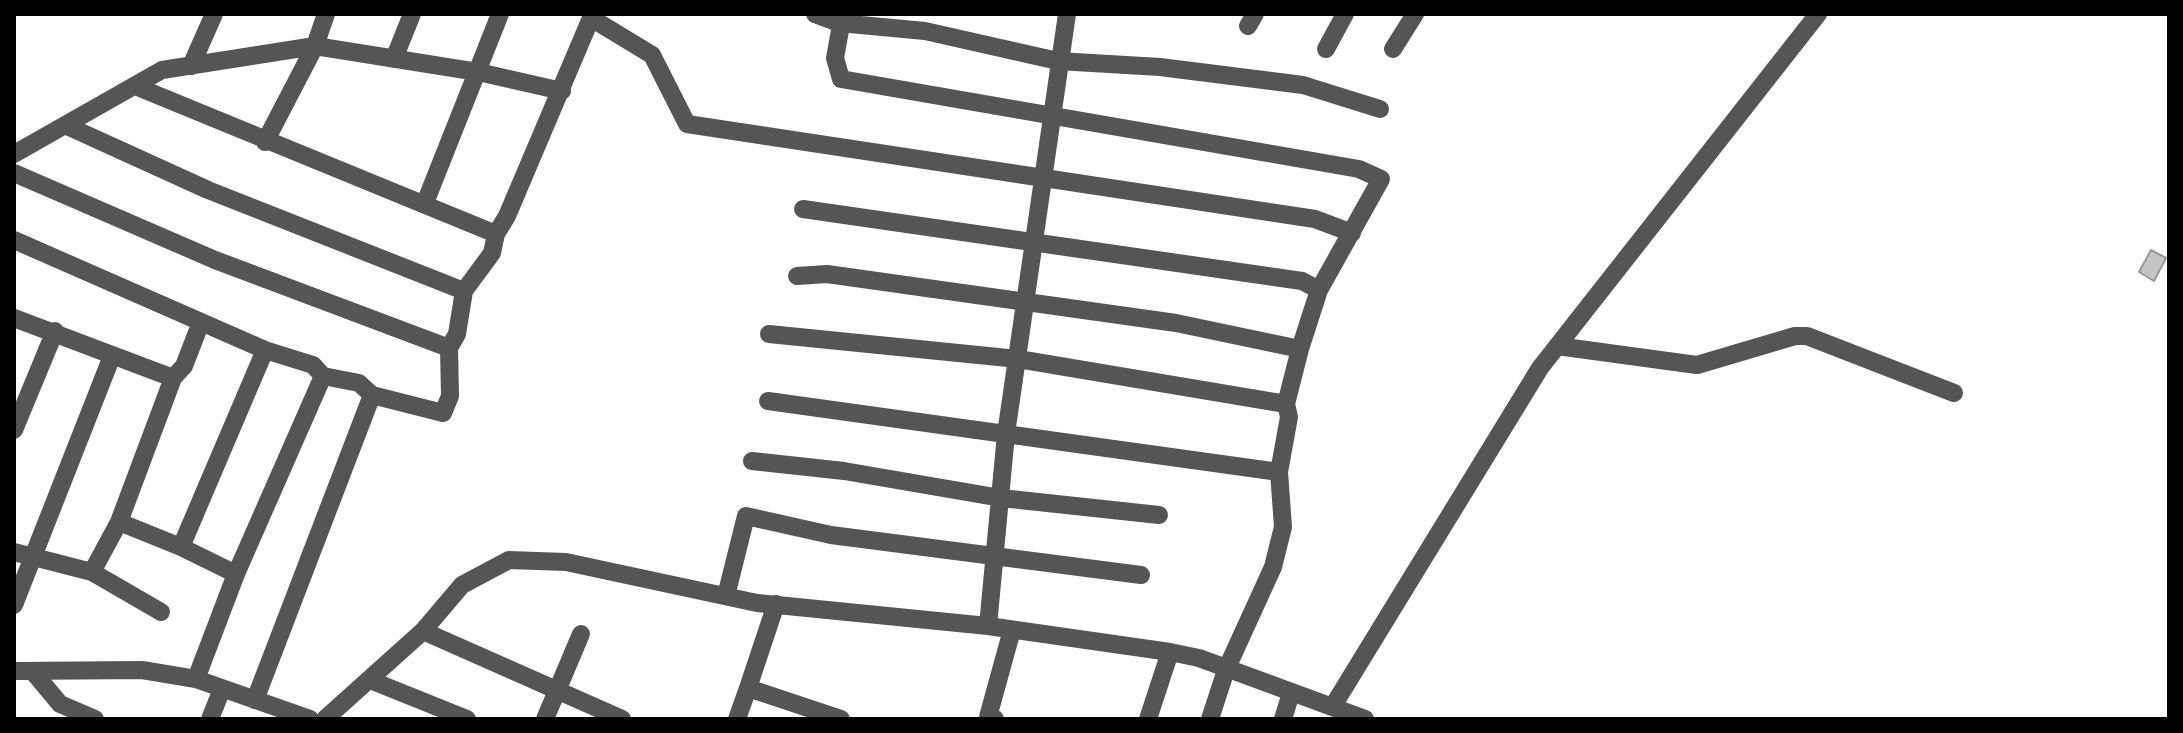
<!DOCTYPE html>
<html>
<head>
<meta charset="utf-8">
<style>
	body { margin:0 }
	#map { position:relative; width:2183px; height:733px; overflow:hidden; background:#fff; font-family:"Varela Round",sans-serif }
	canvas { display:block }
	.frame { position:absolute; inset:0; border:16px solid #000; pointer-events:none }
</style>
</head>
<body>
<div id="map">
<canvas width="2183" height="733"></canvas>
<div class="frame"></div>
</div>
<script>
const ctx = document.querySelector('canvas').getContext('2d');
ctx.lineJoin = 'round';
function fill(path, color) { ctx.fillStyle = color; ctx.fill(path, 'evenodd'); }
const poly = rows => new Path2D(rows.map(r => 'M' + r).join(''));
function stroke(path, color, width, dash) { ctx.strokeStyle = color; ctx.lineWidth = width; ctx.lineCap = dash ? 'butt' : 'round'; ctx.setLineDash(dash || []); ctx.stroke(path); }
const building = poly([
	[2151,250,2166,258,2154,281,2139,272,2151,250]
]);
fill(building, '#c4c4c4');
stroke(building, '#999', 2);
stroke(poly([
	[815,14,839,23,925,31,1058,61,1160,67,1303,85,1380,109],
	[843,14,835,58,841,79,1359,169,1381,179,1319,290,1300,349,1286,404,1289,417,1279,472,1283,527,1273,567,1226,670,1210,719],
	[1248,26,1255,14],
	[1326,49,1345,14],
	[1393,49,1415,14],
	[394,59,412,14],
	[191,66,214,14],
	[135,86,496,234],
	[65,125,208,190,464,291],
	[265,142,315,46,326,14],
	[14,154,162,70,315,46,478,72,562,91],
	[14,173,215,260,449,348],
	[425,203,500,14],
	[803,209,1302,281,1319,290],
	[14,240,265,350,313,365,323,376,359,383,372,395,443,413,450,396,449,348,457,334,464,291,492,253,496,234,507,216,591,18,652,55,687,124,1315,219,1352,233],
	[797,276,827,274,1176,323,1300,349],
	[14,318,173,378],
	[769,334,1018,359,1286,404],
	[1557,346,1697,365,1795,336,1807,336,1954,393],
	[768,401,1279,472],
	[14,430,55,331],
	[752,461,844,471,1001,498,1159,515],
	[119,522,173,378,184,366,201,322],
	[181,547,265,350],
	[14,552,92,572,161,612],
	[92,572,119,522,181,547,236,574,196,679],
	[236,574,323,376],
	[726,596,746,516,831,535,1141,575],
	[14,605,112,356],
	[988,626,1006,434,1067,14],
	[423,631,622,719],
	[14,671,142,670,196,679,310,719],
	[35,674,60,704,95,719],
	[370,680,467,719],
	[748,688,776,604],
	[255,700,372,395],
	[1333,706,1540,368,1818,14],
	[210,719,222,689],
	[325,719,423,631,462,585,509,560,566,562,757,603,988,626,1170,652,1199,658,1365,719],
	[545,719,581,634],
	[737,719,748,688,841,719],
	[995,719,988,717,1012,630],
	[1148,719,1170,652],
	[1283,719,1291,693]
]), '#555', 18);
</script>
</body>
</html>
